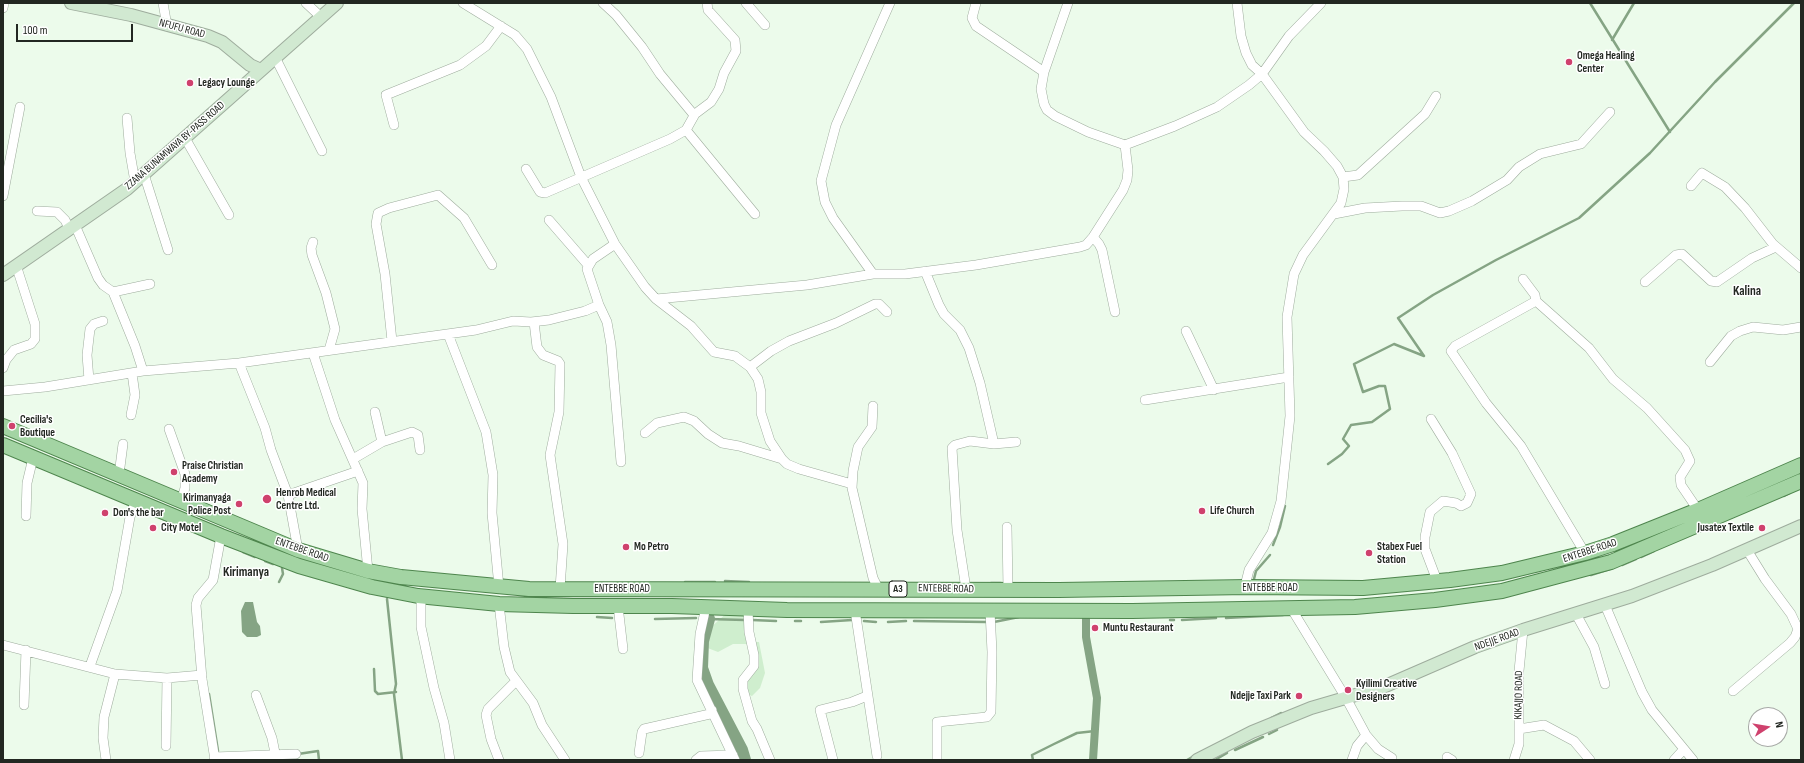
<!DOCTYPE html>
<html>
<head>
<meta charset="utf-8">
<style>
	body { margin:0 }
	#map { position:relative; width:1804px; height:763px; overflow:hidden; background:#ecfbeb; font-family:"Sofia Sans Condensed",sans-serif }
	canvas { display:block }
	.frame { position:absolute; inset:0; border:4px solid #222721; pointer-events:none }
	.north { position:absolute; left:1748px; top:707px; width:40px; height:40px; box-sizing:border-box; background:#fff; border:1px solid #a7a9a6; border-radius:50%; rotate:78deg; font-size:11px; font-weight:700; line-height:16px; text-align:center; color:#222721 }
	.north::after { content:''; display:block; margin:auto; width:14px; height:18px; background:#cf416d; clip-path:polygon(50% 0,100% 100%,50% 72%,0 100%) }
	.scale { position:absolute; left:16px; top:24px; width:117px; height:18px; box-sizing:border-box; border:2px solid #222721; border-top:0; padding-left:5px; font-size:12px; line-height:14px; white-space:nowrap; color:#222721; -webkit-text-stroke:3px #fff; paint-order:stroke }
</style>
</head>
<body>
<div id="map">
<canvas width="1804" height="763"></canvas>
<div class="frame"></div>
<div class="north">N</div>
<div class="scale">100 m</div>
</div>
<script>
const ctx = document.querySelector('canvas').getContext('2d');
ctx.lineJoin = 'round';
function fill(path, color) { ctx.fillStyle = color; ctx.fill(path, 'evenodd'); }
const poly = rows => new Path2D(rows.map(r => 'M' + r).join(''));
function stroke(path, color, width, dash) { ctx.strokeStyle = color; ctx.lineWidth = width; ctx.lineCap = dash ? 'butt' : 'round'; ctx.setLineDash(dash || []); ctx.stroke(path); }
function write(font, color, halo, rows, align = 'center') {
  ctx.font = font + ' "Sofia Sans Condensed",sans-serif'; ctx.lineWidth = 3; ctx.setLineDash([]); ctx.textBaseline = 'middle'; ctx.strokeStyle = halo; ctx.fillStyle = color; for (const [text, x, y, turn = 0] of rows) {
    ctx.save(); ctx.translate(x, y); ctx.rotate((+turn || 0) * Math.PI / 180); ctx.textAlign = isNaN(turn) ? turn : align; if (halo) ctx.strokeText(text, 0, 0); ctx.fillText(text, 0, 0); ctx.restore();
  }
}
fill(poly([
	[728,612,751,613,749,644,733,644,718,652,705,647,704,639,710,628],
	[756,642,759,642,765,673,760,688,752,696,746,694,745,680]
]), '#cfeece');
fill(poly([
	[245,602,253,602,257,622,260,626,261,635,257,637,247,637,242,632,241,611]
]), '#85a484');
stroke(poly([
	[1590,3,1670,132],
	[1612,40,1634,3],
	[1328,464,1342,454,1349,446,1343,439,1351,425,1372,422,1390,409,1385,386,1379,386,1363,392,1354,364,1394,344,1424,356,1398,318,1433,295,1496,260,1579,218,1650,153,1715,82,1794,3],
	[1784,496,1790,493],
	[1273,545,1280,527,1285,506],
	[243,552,255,557],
	[1641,557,1654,551],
	[265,561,273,564],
	[1622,565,1636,559],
	[1591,575,1610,569],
	[725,581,749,582],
	[279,582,283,574,282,568],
	[685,582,715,582],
	[991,583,1001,583],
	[1253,583,1256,571,1270,555],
	[387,599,396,684,394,694,402,760],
	[597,617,612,618],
	[1226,618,1283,615],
	[655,619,696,618],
	[708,619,745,620],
	[752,620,776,621],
	[1170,620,1174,620],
	[1182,620,1216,618],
	[795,621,801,621],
	[864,621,876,622],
	[914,621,986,622],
	[821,622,852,620],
	[888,622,906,621],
	[994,622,1019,617],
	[374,669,375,691,378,694,396,692],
	[209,694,218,751],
	[1271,718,1281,713],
	[1269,734,1277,730],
	[1235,750,1263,737],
	[298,754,318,751,319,760],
	[1033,760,1032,755,1054,744,1077,733,1095,731],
	[1187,760,1194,756],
	[1215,760,1227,753]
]), '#85a484', 2.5);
stroke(poly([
	[1086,614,1086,637,1097,698,1093,760]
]), '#85a484', 8);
stroke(poly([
	[708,619,702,641,701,668,707,685,741,750,744,760]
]), '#85a484', 14);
const street = poly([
	[163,3,167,26],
	[306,3,321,17],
	[463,3,515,35,527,49,551,97,581,177,615,244,645,287,656,299,691,326,714,352,735,356,750,367,758,379,761,392,761,413,770,441,782,459,787,464,799,469,852,484],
	[603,3,616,15,642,47,660,74,694,115],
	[746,3,765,25],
	[976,3,972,18,976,26,1044,72],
	[1068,3,1044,72,1041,89,1044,104,1047,110,1055,116,1088,132,1125,145,1175,126,1217,107,1249,85,1262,74,1289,36,1321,3],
	[1237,3,1241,36,1246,53,1252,65,1262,74,1304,132,1324,151,1337,166,1343,177,1344,189,1341,203,1303,255,1294,274,1287,317,1290,416,1281,501,1272,533,1249,570,1245,586,1248,587],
	[3,8,4,3],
	[275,57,322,151],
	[127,118,130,153,135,182],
	[394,125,386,95,460,65,486,46,501,26],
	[686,130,755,214],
	[185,138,229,215],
	[526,169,540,192,545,193,670,139,686,130,695,114,711,102,719,89,724,73,736,51,735,40,708,10,707,3],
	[144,174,168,250],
	[1343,177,1358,175,1425,114,1436,96],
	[1691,186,1702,173,1725,187,1745,208,1773,244,1801,268],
	[3,196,20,107],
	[37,211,57,212,65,220,69,228],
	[1334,214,1365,208,1402,206,1421,206,1440,213,1449,211,1472,201,1507,180,1519,167,1540,154,1581,144,1610,112],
	[549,220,588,265],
	[75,225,98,278,103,285,113,292,135,346,143,371],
	[1093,237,1099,244,1102,250,1115,312],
	[313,242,311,248,312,255,326,293,335,329,329,350],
	[925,271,939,305,944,314,960,330,969,348,980,383,994,444,1016,442],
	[873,274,833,218,825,202,821,181,836,125,890,3],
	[1523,279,1535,295,1536,301,1589,348,1613,379,1647,408,1685,450,1690,461,1680,477,1681,485,1698,510],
	[1645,282,1676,255,1682,254,1711,281,1717,282,1752,258,1776,247],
	[113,292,150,284],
	[656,299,807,285,873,274,905,274,976,265,1080,247,1086,245,1093,237,1123,190,1127,180,1128,170,1125,145],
	[1536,301,1455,346,1451,351,1486,403,1521,446,1585,553],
	[599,305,607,322,611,345,621,462],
	[534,322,537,347,543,355,558,361,560,364,559,412,550,455,563,544,560,589],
	[1186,331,1214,390],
	[448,334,486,432,493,475,492,513,499,587],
	[392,341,385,274,376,224,378,213,389,208,438,195,464,218,492,265],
	[313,353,335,420,363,483,362,509,368,571],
	[1710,362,1731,336,1740,331,1753,327,1783,330,1801,327],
	[239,363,265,428,271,450,288,495,298,550],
	[750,367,771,351,789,341,836,323,875,304,879,304,887,312],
	[3,368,6,360,14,350,31,344,35,339,35,324,16,265],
	[89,380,87,355,90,329,94,324,103,321],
	[3,391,45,387,143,371,239,363,476,330,513,321,531,322,549,320,585,311,599,305,587,269,593,259,615,244],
	[1145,400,1289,377],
	[873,406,872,427,858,447,853,471,852,488,873,578,878,588],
	[375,412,382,442],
	[131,415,135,395,132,373],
	[1431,419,1452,453,1471,494,1467,503,1461,506,1456,503,1443,501,1430,512,1425,537,1425,549,1436,578,1442,581],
	[169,429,185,474,185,488,181,501],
	[645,433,657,423,684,417,694,421,708,434,722,443,739,446,782,459],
	[353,459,382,442,412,432,418,435,420,450],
	[117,475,120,467,123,444],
	[288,495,358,471],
	[26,516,27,483,33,458],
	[1007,527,1008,590],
	[966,589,957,530,952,448,955,445,970,441,994,444],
	[421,596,421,627,434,688,444,723,450,760],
	[499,604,504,647,510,672,533,703,542,725,565,760],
	[1605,605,1642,692,1652,710,1693,760],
	[618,606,623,649],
	[706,607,700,634,697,680,735,760],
	[1291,608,1346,698,1366,735,1378,749,1392,758],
	[748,609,749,632,754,655,754,666,743,680,743,689,752,721,757,729,770,760],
	[855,610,877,756],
	[1576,614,1594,647,1605,684],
	[3,645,115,674,167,678,202,675],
	[90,666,117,591,130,517,136,500],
	[1733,691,1790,643,1795,637,1798,629,1791,614,1765,579,1747,550],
	[256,695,272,738,275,753],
	[24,705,26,650],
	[1519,729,1544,725,1574,741,1590,760],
	[166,746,167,678],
	[639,753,642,732,644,729,710,714,712,710],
	[214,757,296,754],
	[1447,757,1452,760],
	[106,760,103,738,104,717,115,674],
	[215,760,202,679,196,605,198,598,213,580,221,536],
	[499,760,491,739,486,715,488,709,516,681],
	[696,760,701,756,733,755],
	[833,760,820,710,852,702,867,696],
	[937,760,937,722,987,717,991,712,992,652,990,611],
	[1352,760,1357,746,1366,735],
	[1514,760,1519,744,1519,671,1523,630],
	[1674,760,1684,749]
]);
const secondary = poly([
	[71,3,131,15,208,36,222,42,250,65,261,70],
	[3,275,127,189,337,3],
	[1197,760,1252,732,1311,708,1383,687,1475,647,1523,630,1632,596,1712,565,1801,526]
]);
const primary = poly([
	[3,426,298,550,368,571,401,577,529,589,1059,590,1248,587,1363,588,1450,580,1502,573,1585,553,1613,544,1698,510,1801,465],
	[3,445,221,536,299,566,372,587,418,596,499,604,573,606,672,606,787,610,1132,611,1355,607,1435,600,1502,591,1611,562,1801,481]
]);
stroke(street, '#9eac9d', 10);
stroke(secondary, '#9eac9d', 14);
stroke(primary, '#4e854d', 16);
stroke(street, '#fff', 9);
stroke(secondary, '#d1e9d1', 12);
stroke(primary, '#a3d4a3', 14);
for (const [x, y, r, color] of [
	[1569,62,4,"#cf416d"],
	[190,83,4,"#cf416d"],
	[12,426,4,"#cf416d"],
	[174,472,4,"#cf416d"],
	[267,499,5,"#cf416d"],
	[239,504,4,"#cf416d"],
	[1202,511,4,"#cf416d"],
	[105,513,4,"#cf416d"],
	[153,528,4,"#cf416d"],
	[1762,528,4,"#cf416d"],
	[626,547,4,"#cf416d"],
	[1369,553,4,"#cf416d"],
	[1095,628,4,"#cf416d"],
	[1348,690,4,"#cf416d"],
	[1299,696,4,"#cf416d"]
]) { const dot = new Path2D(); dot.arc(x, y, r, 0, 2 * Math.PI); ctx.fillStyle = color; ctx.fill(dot); stroke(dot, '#fff', 1.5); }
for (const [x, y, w] of [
	[898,589,18]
]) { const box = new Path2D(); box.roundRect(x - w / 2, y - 8, w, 16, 3); ctx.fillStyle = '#fff'; ctx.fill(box); stroke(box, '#222721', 1); }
write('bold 10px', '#222721', null, [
	["A3",898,589]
]);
write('11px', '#222721', '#fff', [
	["NFUFU ROAD",182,29,15],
	["ZZANA BUNAMWAYA BY-PASS ROAD",175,146,-41],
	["ENTEBBE ROAD",302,550,19],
	["ENTEBBE ROAD",1590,551,-18],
	["ENTEBBE ROAD",1270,588],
	["ENTEBBE ROAD",622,589],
	["ENTEBBE ROAD",946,589,1],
	["NDEJJE ROAD",1497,640,-20],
	["KIKAJJO ROAD",1519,695,-89]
]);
write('bold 11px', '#222721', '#fff', [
	["Omega Healing",1577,56],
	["Center",1577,69],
	["Legacy Lounge",198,83],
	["Cecilia's",20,420],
	["Boutique",20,433],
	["Praise Christian",182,466],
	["Academy",182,479],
	["Henrob Medical",276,493],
	["Centre Ltd.",276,506],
	["Kirimanyaga",231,498,"right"],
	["Police Post",231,511,"right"],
	["Life Church",1210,511],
	["Don's the bar",113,513],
	["City Motel",161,528],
	["Jusatex Textile",1754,528,"right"],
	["Mo Petro",634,547],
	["Stabex Fuel",1377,547],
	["Station",1377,560],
	["Muntu Restaurant",1103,628],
	["Kyilimi Creative",1356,684],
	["Designers",1356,697],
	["Ndejje Taxi Park",1291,696,"right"]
], 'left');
write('bold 13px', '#222721', '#fff', [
	["Kalina",1747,292],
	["Kirimanya",246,573]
]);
</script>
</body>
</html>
